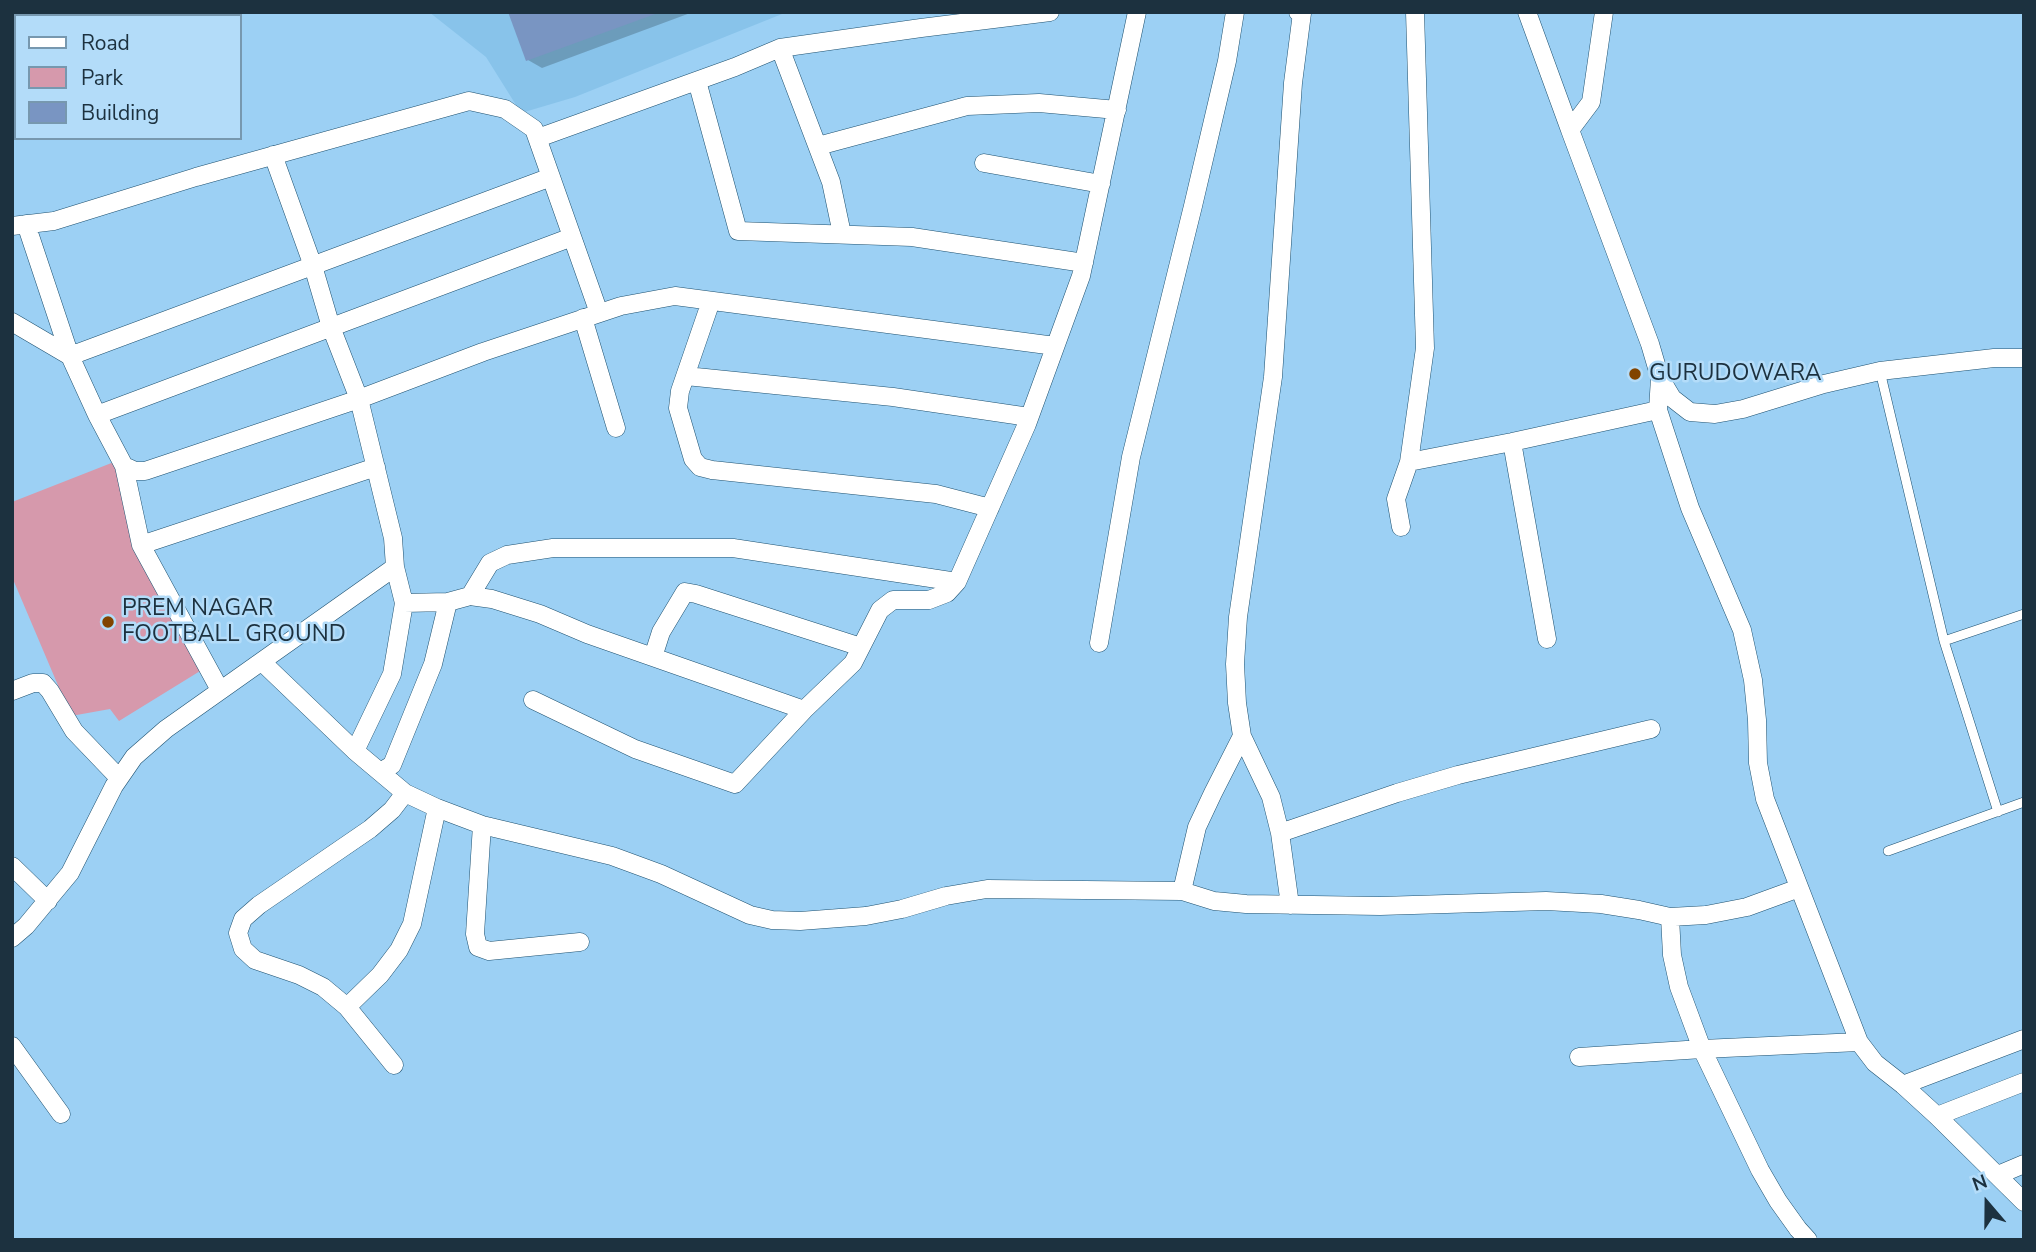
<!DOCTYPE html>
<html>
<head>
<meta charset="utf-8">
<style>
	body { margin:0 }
	#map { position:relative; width:2036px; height:1252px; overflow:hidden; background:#9cd0f4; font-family:"Nunito Sans",sans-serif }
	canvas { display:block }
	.frame { position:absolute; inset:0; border:14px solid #1c313f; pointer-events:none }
	.legend { position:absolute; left:14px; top:14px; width:228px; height:126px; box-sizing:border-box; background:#b3dcf9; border:2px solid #7798af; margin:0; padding:9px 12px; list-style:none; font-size:21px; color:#1c313f }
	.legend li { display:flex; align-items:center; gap:14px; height:35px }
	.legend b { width:35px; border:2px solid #7798af }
	.north { position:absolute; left:1952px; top:1168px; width:70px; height:70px; -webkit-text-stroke:5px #b3dcf9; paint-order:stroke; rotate:340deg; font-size:19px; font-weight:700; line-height:28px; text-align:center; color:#1c313f }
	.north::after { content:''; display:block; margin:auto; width:24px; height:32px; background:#1c313f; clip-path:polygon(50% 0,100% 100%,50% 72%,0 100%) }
</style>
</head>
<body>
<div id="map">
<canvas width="2036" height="1252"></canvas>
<div class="frame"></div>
<ul class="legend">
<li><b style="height:9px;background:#fff"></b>Road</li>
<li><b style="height:19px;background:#d699ac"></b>Park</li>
<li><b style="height:19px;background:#7995c2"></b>Building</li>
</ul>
<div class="north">N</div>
</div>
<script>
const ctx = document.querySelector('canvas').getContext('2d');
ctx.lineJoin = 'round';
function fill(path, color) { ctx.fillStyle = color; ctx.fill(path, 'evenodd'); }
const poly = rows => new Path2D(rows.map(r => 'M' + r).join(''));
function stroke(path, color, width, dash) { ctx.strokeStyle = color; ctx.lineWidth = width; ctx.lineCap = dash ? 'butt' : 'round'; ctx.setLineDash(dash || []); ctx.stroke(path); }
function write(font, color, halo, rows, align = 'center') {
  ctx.font = font + ' "Nunito Sans",sans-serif'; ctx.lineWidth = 5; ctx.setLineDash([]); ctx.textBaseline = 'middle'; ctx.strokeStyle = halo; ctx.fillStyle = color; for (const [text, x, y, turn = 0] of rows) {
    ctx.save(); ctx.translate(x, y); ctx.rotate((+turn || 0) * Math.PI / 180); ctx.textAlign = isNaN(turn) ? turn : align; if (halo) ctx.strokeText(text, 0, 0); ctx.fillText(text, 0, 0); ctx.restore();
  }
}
fill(poly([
	[429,12,787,12,575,97,521,113,486,57]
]), '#88c3ea');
fill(poly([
	[114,462,205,668,119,721,110,709,71,716,12,577,12,502]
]), '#d699ac');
fill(poly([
	[510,12,693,12,542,68,528,60]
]), '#0003');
fill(poly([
	[508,12,658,12,658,13,526,61]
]), '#7995c2');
const service = poly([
	[1880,371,1944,641],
	[1998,812,1944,641,2024,614],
	[1888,851,2024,802]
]);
const minor = poly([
	[1527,12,1570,130],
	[1604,12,1591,102,1570,130,1650,344,1660,378,1658,410,1690,508,1742,630,1753,680,1757,720,1758,763,1765,799,1859,1042,1875,1063,1903,1085,1937,1116,2024,1202],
	[780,48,831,182,842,234],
	[697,81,738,231,912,237,1084,263],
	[538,138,735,67,780,48,921,28,1050,12],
	[818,146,967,106,1039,103,1117,110],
	[273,155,313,266,331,327,359,399,393,538,395,567,404,603,392,674,355,751],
	[984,163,1101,184],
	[26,224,70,356,97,415,124,466,135,471,145,471,163,465,359,399,483,352,621,306,675,296,1055,346],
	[12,226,54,221,196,177,469,101,505,109,534,129,599,313],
	[711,301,680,391,678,408,693,459,700,467,712,470,936,494,990,508],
	[583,318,616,428],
	[12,322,70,356,551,177],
	[686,376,893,397,1029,417],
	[1660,378,1672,398,1690,412,1715,414,1743,409,1824,384,1880,371,1994,358,2024,358],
	[97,415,572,237],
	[1512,442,1547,639],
	[1409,462,1512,442,1658,410],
	[124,466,141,545,220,690],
	[1401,527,1396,499,1409,462,1425,348,1415,12],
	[141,545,376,467],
	[470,596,492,599,540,614,587,634,804,710],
	[404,603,448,602,470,596,490,563,507,555,553,548,733,548,957,582],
	[1099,643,1131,457,1193,206,1227,61,1235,12],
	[653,657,661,632,685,592,696,594,861,647],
	[262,662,355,751,405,793,437,808,482,825,612,856,661,874,750,915,772,920,800,921,866,916,902,909,946,896,987,889,1182,891,1214,901,1246,904,1380,906,1546,901,1601,904,1639,910,1670,917,1706,915,1747,907,1799,888],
	[12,691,33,683,43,683,50,691,74,731,119,778],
	[533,700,635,749,735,784,804,710,853,663,880,610,893,600,929,600,947,593,957,582,1027,424,1081,276,1137,12],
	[380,772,392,765,433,664,448,602],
	[482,825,475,934,478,947,489,951,580,942],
	[1280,833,1397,793,1458,775,1651,729],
	[12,866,48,901],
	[1182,891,1197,827,1213,793,1242,736],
	[1290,905,1280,833,1271,797,1242,736,1237,703,1235,664,1238,617,1273,377,1293,83,1302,13,1298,12],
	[1670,917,1672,955,1679,987,1702,1049,1760,1170,1778,1201,1798,1229,1808,1240],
	[12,938,26,926,70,873,114,786,134,757,166,729,395,567],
	[347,1007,380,975,399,950,412,924,437,808],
	[12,1046,61,1114],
	[1579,1057,1702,1049,1859,1042],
	[394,1065,347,1007,323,987,299,975,255,960,243,949,238,933,243,919,259,905,370,829,392,810,405,793],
	[1903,1085,2024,1039],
	[1937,1116,2024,1082],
	[1998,1175,2024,1164]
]);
stroke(service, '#1e5170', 10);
stroke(minor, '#1e5170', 19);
stroke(service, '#fff', 9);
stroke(minor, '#fff', 18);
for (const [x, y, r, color] of [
	[1635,374,7,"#814400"],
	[108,622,7,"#814400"]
]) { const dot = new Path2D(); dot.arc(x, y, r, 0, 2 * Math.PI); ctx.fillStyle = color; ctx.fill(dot); stroke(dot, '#b3dcf9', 2.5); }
write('23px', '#1c313f', '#b3dcf9', [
	["GURUDOWARA",1649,374],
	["PREM NAGAR",122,609],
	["FOOTBALL GROUND",122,635]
], 'left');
</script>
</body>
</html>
